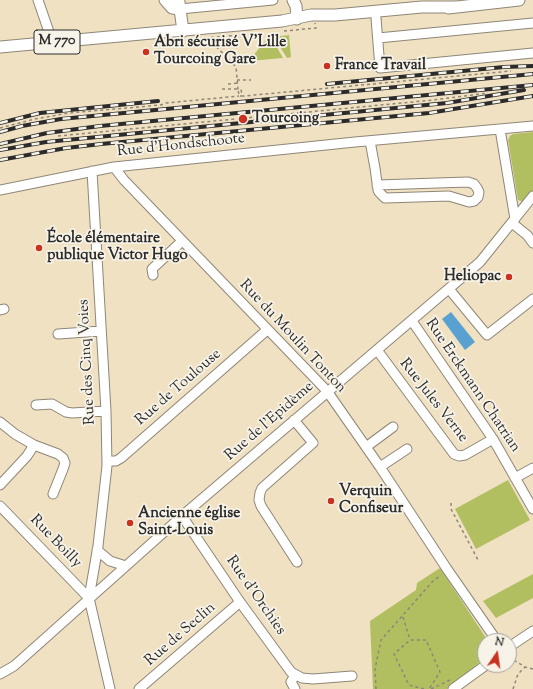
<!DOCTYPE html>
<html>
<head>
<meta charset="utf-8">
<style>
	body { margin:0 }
	#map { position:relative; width:533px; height:689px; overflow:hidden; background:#f0e1c3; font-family:"Sorts Mill Goudy",serif }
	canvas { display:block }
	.north { position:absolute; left:477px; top:633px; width:40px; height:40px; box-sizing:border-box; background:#f7f3e8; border:1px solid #a5a39c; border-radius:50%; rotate:13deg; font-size:11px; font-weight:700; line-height:16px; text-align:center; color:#2b2b2b }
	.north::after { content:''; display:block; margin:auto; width:14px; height:18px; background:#c8321e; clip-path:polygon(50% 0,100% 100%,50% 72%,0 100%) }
</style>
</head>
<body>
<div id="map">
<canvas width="533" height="689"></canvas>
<div class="north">N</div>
</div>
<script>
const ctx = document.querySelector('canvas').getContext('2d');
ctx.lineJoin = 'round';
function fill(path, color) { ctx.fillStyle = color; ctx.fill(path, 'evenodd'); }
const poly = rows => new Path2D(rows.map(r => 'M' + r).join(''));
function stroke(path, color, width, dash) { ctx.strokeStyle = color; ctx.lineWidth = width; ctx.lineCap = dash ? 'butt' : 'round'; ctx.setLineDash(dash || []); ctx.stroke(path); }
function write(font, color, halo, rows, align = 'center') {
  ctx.font = font + ' "Sorts Mill Goudy",serif'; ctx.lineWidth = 3.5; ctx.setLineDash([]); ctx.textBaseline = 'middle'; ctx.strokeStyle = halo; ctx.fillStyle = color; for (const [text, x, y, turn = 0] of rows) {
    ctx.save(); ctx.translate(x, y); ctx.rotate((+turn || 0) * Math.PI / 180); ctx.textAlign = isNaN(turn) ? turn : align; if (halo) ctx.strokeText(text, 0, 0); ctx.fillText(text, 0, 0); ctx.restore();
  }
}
fill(poly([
	[289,35,291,57,287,58,274,37],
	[268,37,271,37,283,58,249,61],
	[533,132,533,191,524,202,518,200,508,140,510,136,513,134],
	[508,480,530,520,476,549,455,509],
	[440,568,488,641,485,641,485,658,447,689,373,689,370,621,416,590,417,583],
	[533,574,533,598,496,618,483,601]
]), '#b1bf61');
fill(poly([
	[451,312,475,342,465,350,442,319]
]), '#59a1d0');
const minor = poly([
	[38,0,48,29,51,42],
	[180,9,273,0],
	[376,18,380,68,533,53],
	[378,38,533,23],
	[500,129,515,219],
	[370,141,375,168,378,190,379,192,385,198,449,196,469,202,474,201,478,197,479,192,477,188,474,184,468,182,377,185],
	[114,167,124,180,327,391,380,467,447,569,497,641],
	[92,171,106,411,107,466,98,546,89,598,110,689],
	[0,190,114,167,355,142,533,126],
	[512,223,527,235,533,243],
	[153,275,152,269,182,241],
	[449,289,487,335,533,299],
	[0,310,4,309],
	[412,321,493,439,533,509],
	[58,334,101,331],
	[377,350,454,454,459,456,465,455,493,439],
	[36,405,52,404,66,412,72,413,106,411],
	[294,420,313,443,262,488,260,493,259,500,261,506,297,562],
	[0,422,15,434,34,445,58,454,63,458,65,463,63,469,53,494],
	[366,447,393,427],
	[107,461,116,461,121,458,267,330],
	[380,467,407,449],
	[515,478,533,468],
	[0,485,27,456,34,445],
	[0,506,89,598],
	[182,516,240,602,291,672,302,678,313,679,352,676],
	[97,550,110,561,126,566],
	[509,647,533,631],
	[0,674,14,666,182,516,480,262,533,196],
	[295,675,291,682,295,689],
	[139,689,240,602],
	[453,689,486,665]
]);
const major = poly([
	[165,0,172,8,180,9],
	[177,0,179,2,183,31],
	[293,0,296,6,297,19],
	[448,8,519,0],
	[0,47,282,21,311,15,335,15,422,7,456,7]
]);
stroke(minor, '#8e8677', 11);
stroke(major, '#8e8677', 13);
stroke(poly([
	[284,31,316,28,315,23],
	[205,38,239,35],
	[208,38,236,67,238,89,241,89,242,96,244,96,511,71],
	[237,80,251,80],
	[228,84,238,83],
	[222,89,238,89,239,96,242,96],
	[0,128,35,119,69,113,161,105,166,103,239,96],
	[58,136,433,100,488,93],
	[451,503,451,509,478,560],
	[403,617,410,640],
	[509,657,525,667,533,669],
	[481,658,485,654],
	[376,689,375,669,381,640,432,582,441,575],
	[424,689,409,685,394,654,410,640,426,640,440,672,429,689],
	[431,689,450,680],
	[513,689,518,674,525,667]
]), '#8e8677', 1.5, [3, 3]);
stroke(minor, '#fff', 9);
stroke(major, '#fff', 11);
const rail = poly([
	[327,84,504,67,533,66],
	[0,123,40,113,158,101],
	[0,132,22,126,61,119,533,74],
	[0,144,47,133,100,126,533,85],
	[0,150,46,142,447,103,524,90],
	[0,160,66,148,101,144,429,113,533,96]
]);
stroke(rail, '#2b2b2b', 4);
stroke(rail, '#f7f3e8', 2.5, [8]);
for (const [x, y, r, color] of [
	[146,52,4,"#c8321e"],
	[327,66,4,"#c8321e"],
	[243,119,5,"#c8321e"],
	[39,248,4,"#c8321e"],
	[509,277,4,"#c8321e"],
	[331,501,4,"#c8321e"],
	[130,523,4,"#c8321e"]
]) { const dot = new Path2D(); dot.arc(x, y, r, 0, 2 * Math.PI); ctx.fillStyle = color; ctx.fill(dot); stroke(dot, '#f7f3e8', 1.5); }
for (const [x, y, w] of [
	[57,42,46]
]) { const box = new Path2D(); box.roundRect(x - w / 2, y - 12, w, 24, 3); ctx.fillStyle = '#f7f3e8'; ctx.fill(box); stroke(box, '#2b2b2b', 1); }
write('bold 14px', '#2b2b2b', null, [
	["M 770",57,42]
]);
write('bold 15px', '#2b2b2b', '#f7f3e8', [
	["Abri sécurisé V'Lille",154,43],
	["Tourcoing Gare",154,60],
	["France Travail",335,66],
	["Tourcoing",252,119],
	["École élémentaire",47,239],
	["publique Victor Hugo",47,256],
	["Heliopac",501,277,"right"],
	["Verquin",339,492],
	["Confiseur",339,509],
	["Ancienne église",138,514],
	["Saint-Louis",138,531]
], 'left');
write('15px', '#2b2b2b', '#f7f3e8', [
	["Rue d'Hondschoote",181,146,-6],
	["Rue du Moulin Tonton",292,337,47],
	["Rue des Cinq Voies",88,362,-93],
	["Rue Erckmann Chatrian",472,386,56],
	["Rue de Toulouse",179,388,-41],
	["Rue Jules Verne",433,401,52],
	["Rue de l'Epidème",270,422,-41],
	["Rue Boilly",55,542,46],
	["Rue d'Orchies",255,596,55],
	["Rue de Seclin",181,635,-41]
]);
</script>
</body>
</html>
